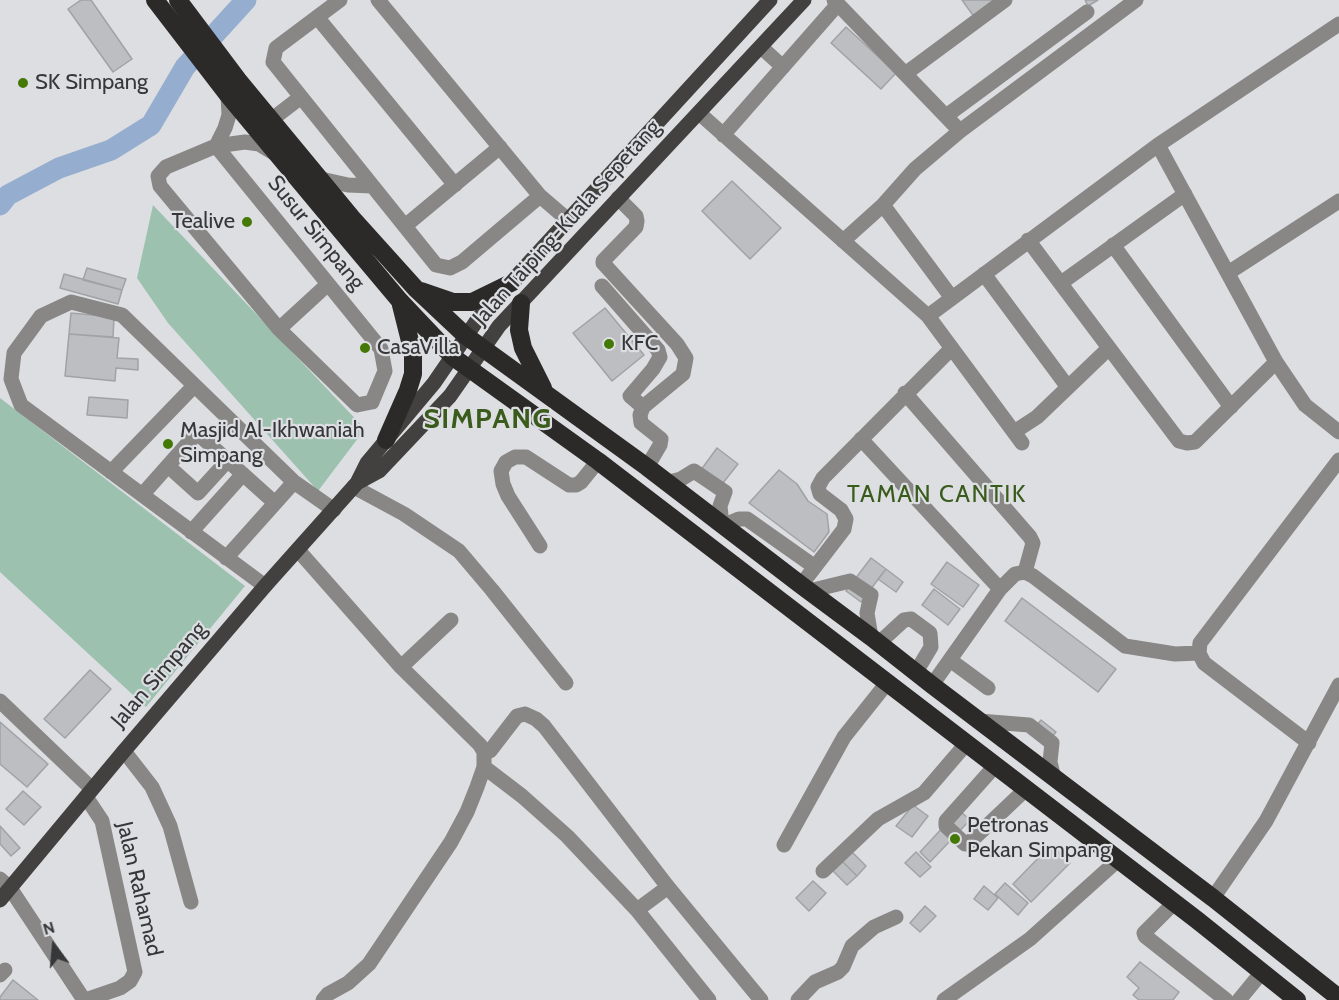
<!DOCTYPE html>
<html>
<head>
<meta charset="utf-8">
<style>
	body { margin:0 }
	#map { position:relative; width:1339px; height:1000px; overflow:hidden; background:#dddee2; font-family:Cabin,sans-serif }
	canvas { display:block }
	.north { position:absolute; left:24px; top:916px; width:60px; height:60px; -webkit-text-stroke:4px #dddee2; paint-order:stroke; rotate:344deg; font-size:16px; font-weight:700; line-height:24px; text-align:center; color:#363738 }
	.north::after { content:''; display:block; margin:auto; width:21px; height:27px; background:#363738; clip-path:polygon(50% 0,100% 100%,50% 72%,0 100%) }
</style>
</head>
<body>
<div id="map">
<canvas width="1339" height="1000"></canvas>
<div class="north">N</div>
</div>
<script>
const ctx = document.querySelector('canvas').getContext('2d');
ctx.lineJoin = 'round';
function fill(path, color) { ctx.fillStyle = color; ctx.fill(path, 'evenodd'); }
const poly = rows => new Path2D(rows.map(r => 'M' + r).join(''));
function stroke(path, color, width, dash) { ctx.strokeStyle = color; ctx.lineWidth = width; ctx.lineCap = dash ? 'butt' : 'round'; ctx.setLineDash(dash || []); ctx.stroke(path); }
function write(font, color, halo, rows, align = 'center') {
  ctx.font = font + ' Cabin,sans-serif'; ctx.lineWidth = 4.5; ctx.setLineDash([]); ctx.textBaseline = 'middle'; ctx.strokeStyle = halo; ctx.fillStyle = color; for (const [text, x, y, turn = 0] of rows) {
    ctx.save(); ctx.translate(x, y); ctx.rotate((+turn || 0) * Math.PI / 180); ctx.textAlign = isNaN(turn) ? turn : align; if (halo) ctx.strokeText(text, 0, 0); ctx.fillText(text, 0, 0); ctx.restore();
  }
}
fill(poly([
	[153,205,365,429,318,491,168,323,137,278],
	[0,398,245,586,146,707,0,572]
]), '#9cc1ae');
stroke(poly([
	[0,205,8,195,59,168,111,150,151,125,185,67,246,0]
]), '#95aecf', 21);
const building = poly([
	[81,0,91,0,132,59,113,72,68,9,81,0],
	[962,0,999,0,975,18,962,0],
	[1085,0,1098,0,1088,6,1085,0],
	[846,27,896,73,881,89,831,43,846,27],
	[732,181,781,228,750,259,702,211,732,181],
	[87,268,126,279,122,290,83,280,87,268],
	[64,274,122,290,118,304,60,288,64,274],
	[605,308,644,355,612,381,573,333,605,308],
	[71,313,114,317,113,337,69,334,71,313],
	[69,334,119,338,117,358,138,359,138,370,116,368,115,381,65,376,69,334],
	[89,397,128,400,127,418,87,415,89,397],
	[717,448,738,464,715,493,695,478,717,448],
	[779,470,797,484,808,501,827,514,829,532,814,552,749,503,779,470],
	[871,558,886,569,861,602,846,591,871,558],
	[947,562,979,585,963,607,931,584,947,562],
	[886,569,903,582,896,592,878,579,886,569],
	[934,589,960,609,948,625,922,605,934,589],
	[1022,598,1116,669,1098,692,1005,621,1022,598],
	[90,670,111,689,65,738,44,719,90,670],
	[1041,720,1056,732,1045,745,1030,734,1041,720],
	[0,722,48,764,27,787,0,764,0,722],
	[23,791,41,807,24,825,6,809,23,791],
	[913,805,928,816,912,837,896,826,913,805],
	[959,810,970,820,930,862,920,852,959,810],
	[0,826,20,848,11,856,0,844,0,826],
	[1051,845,1070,863,1031,902,1013,884,1051,845],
	[852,852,866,866,857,876,842,861,852,852],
	[916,852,931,867,920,877,905,863,916,852],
	[842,861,857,876,847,885,833,871,842,861],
	[813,881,826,893,809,911,796,898,813,881],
	[1005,883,1028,903,1018,915,995,894,1005,883],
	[984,886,998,898,988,910,974,899,984,886],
	[925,906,936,916,920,932,910,923,925,906],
	[1140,962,1179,992,1173,1000,1139,1000,1133,995,1139,988,1127,977,1140,962],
	[13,980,38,1000,0,1000,0,997,13,980]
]);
fill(building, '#bcbec1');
stroke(building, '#a1a2a5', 1.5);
stroke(poly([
	[340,0,276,48,273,62,436,265,450,268,462,262,540,196],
	[378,0,540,196,568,220],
	[834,0,960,131],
	[317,17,455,185],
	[761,47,783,67],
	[905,74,1005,0],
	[699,113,928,316,1022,443],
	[946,116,1087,12],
	[271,120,301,97],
	[723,135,838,4],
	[1158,145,1276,362,1305,405,1339,432],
	[216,146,381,349,385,371,372,402,357,405,279,329,160,186,158,176,166,167,216,146,245,142,259,144,274,153],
	[216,146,225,128,229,115,228,95],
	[321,179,348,185,372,186],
	[618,198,636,216,637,221,636,227,603,261,603,263,677,344,686,358,683,374,643,407,640,415,641,423,661,439,660,445,647,467],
	[883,205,952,298],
	[405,226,500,147],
	[1028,240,1179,441,1187,443,1195,442,1276,362],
	[843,241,883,205,915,169,960,131,1136,0],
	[1113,245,1231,407],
	[1228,273,1339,201],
	[984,274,1067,386],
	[1061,283,1185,194],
	[602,286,658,350,660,357,653,369,630,396,643,407],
	[928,316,1158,145,1339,24],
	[279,329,328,284],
	[905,393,1030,537,1033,543,1025,572],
	[1014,432,1037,417,1109,348],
	[861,439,1000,589],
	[168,466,198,493,228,460],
	[111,472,194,386],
	[666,483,681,479,694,471,725,492,720,506,722,525],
	[354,487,404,514,459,551,492,590,566,683],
	[142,495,197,433,275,503],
	[727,529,732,522,739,519,747,519,815,567],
	[191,532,243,474],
	[540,546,508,496,503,484,501,471,506,462,515,457,526,457,569,485,576,485,581,482,598,461],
	[298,550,401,667,480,745,484,752,484,767,477,787,467,812,451,842,369,964,348,983,328,994,323,1000],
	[226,558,294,482],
	[801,585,844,529,846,519,841,510,820,494,818,487,823,478,952,348],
	[265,586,21,405,11,379,14,353,41,316,71,302,122,315,294,482,334,510],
	[809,591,850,581,871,595,867,613,871,637],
	[879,643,904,620,911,619,930,633,931,647,916,672],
	[950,660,988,688],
	[401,667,451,620],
	[932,685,1000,589,1015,574,1025,572,1033,576,1125,646,1175,654,1199,653],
	[0,701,92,789],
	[979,721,1029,725,1052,743,1050,762,1054,778],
	[1309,743,1204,663,1199,653,1200,643,1339,460],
	[124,751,152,787,170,826,191,902],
	[484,752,490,751,517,716,525,714,536,719,544,726,668,887,761,1000],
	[995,766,946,821,946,826,965,844,970,842,1026,789],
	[484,767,522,796,567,836,637,910,709,1000],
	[784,845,844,737,887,683],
	[823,871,878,819,924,793,966,744],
	[0,879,10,888,84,1000],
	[1213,898,1266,821,1339,685],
	[1174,903,1144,933,1145,936,1226,1000],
	[637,910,668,887],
	[0,975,5,970],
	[85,1000,120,988,130,981,135,972,102,821,86,797],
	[798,1000,815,982,838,972,843,967,852,946,874,927,896,917],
	[944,1000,1030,939,1118,860],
	[1239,1000,1262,972]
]), '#888786', 15);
stroke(poly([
	[357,483,379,471,450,396,499,326,804,0],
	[0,900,124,751,265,586,357,483,367,463,434,383,480,316,770,0]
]), '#43413f', 15);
stroke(poly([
	[155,0,228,95,332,220,400,301,453,357,598,461,1197,920,1297,1000],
	[178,0,238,80,352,218,416,289,466,336,647,467,801,585,871,637,932,685,1213,898,1339,998],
	[421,291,453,302,472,302,513,282],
	[521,303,519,330,523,348,543,388],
	[386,440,408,390,413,374,413,353,401,305]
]), '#2c2a28', 18);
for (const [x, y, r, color] of [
	[23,83,6,"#447907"],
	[247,222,6,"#447907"],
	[609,344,6,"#447907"],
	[365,348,6,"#447907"],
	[168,444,6,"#447907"],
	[955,839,6,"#447907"]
]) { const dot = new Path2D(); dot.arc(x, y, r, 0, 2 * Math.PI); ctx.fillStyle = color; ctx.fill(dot); stroke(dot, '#dddee2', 2); }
write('22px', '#363738', '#dddee2', [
	["SK Simpang",35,83],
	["Tealive",235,222,"right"],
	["KFC",621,344],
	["CasaVilla",377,348],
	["Masjid Al-Ikhwaniah",180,431],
	["Simpang",180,456],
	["Petronas",967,826],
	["Pekan Simpang",967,851]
], 'left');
write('22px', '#363738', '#dddee2', [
	["Jalan Taiping-Kuala Sepetang",567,223,-48],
	["Susur Simpang",316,233,51],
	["Jalan Simpang",159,675,-49],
	["Jalan Rahamad",139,889,77]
]);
ctx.letterSpacing = '1.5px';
write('24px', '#395b1b', '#dddee2', [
	["TAMAN CANTIK",937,495]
]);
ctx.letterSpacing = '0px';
ctx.letterSpacing = '1.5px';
write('bold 28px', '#395b1b', '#dddee2', [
	["SIMPANG",488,420]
]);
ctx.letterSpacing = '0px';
</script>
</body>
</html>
